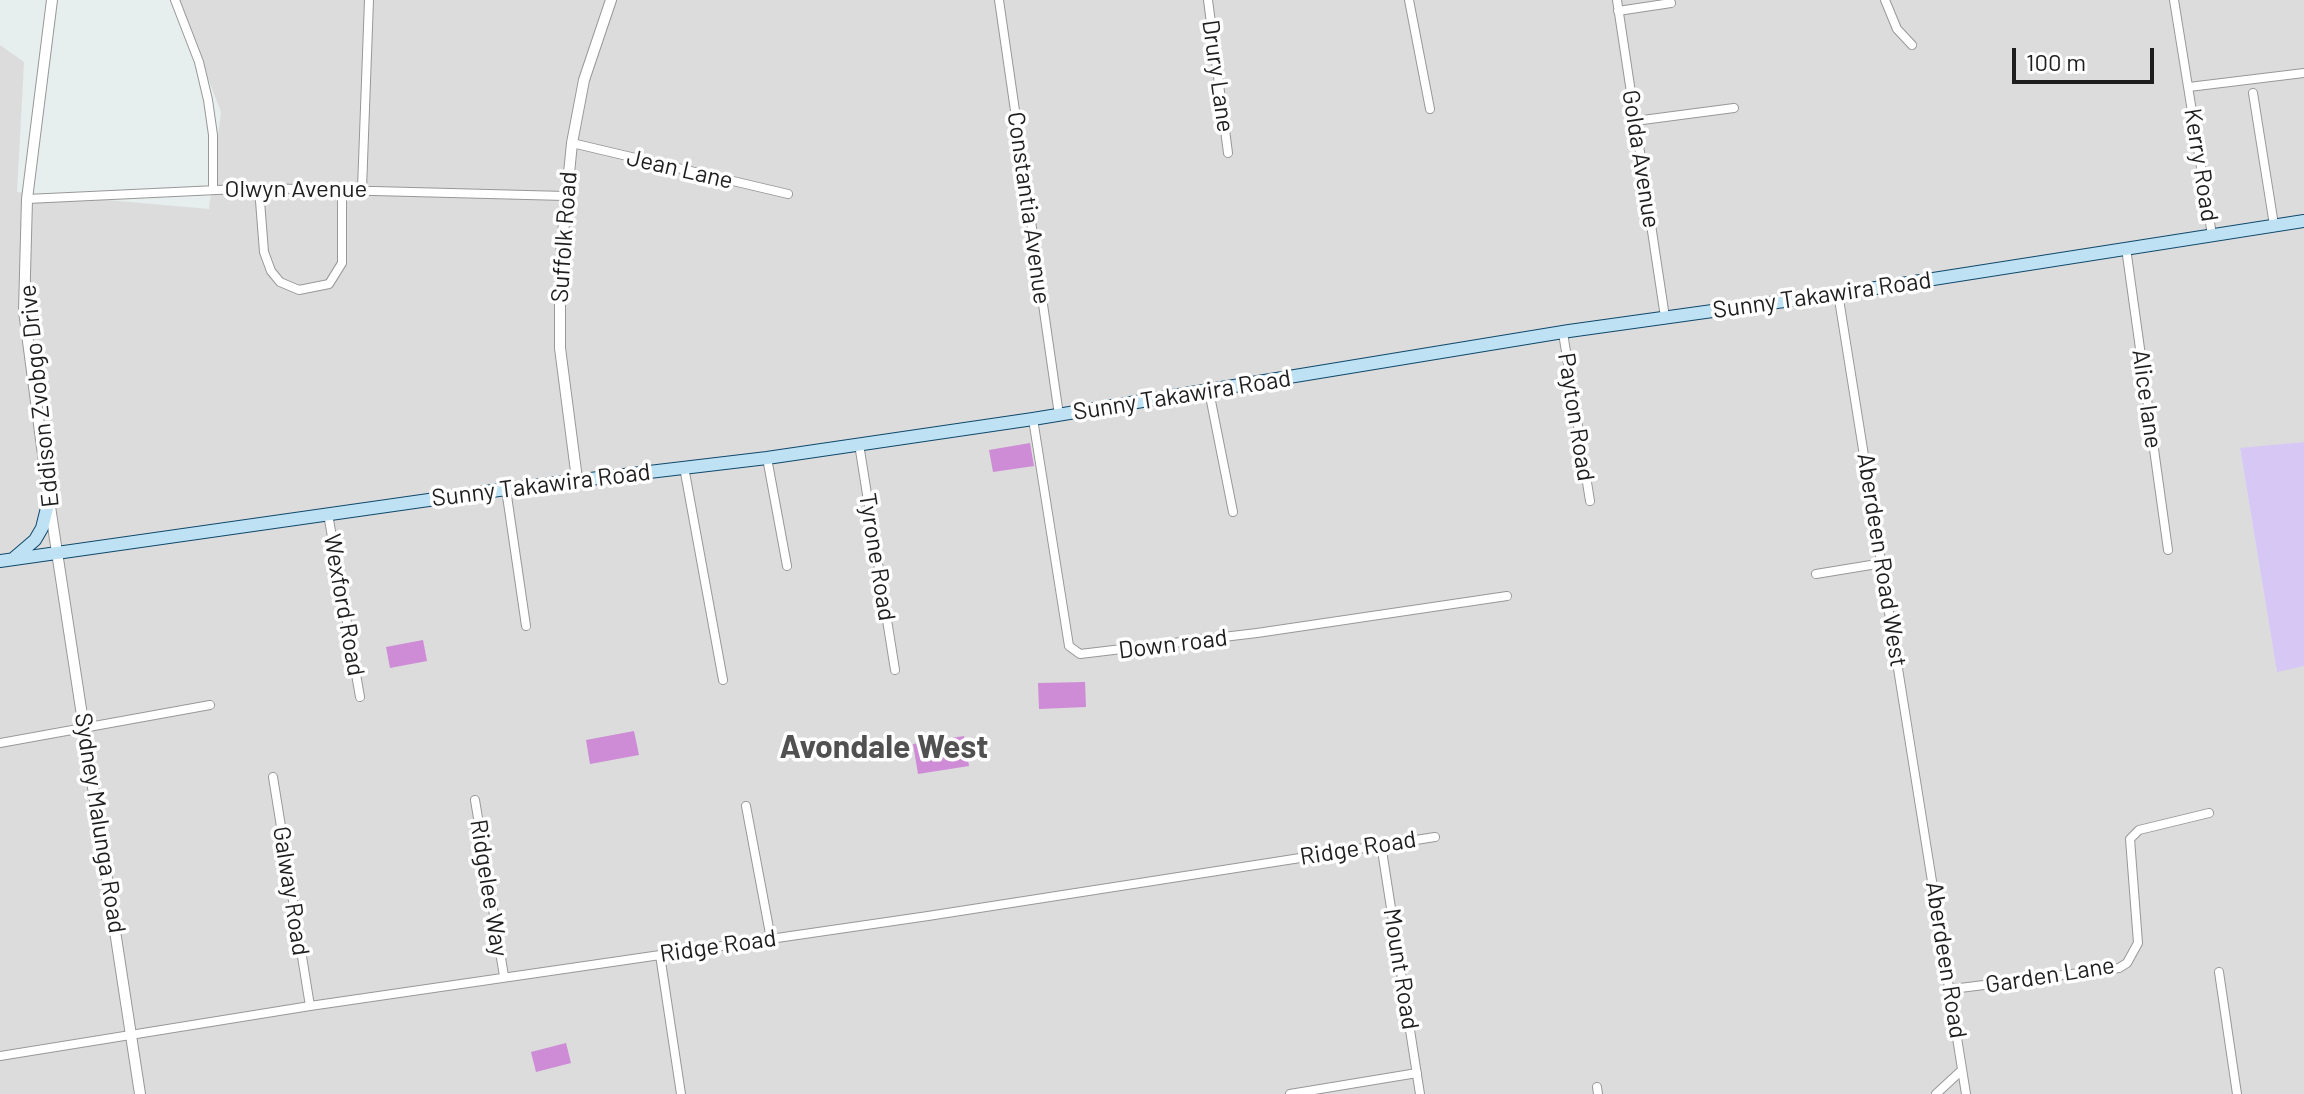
<!DOCTYPE html>
<html>
<head>
<meta charset="utf-8">
<style>
	body { margin:0 }
	#map { position:relative; width:2304px; height:1094px; overflow:hidden; background:#e6eeee; font-family:Barlow,sans-serif }
	canvas { display:block }
	.scale { position:absolute; left:2012px; top:48px; width:142px; height:36px; box-sizing:border-box; border:4px solid #1e1e1e; border-top:0; padding-left:10px; font-size:24px; line-height:28px; white-space:nowrap; color:#1e1e1e; -webkit-text-stroke:6px #fff; paint-order:stroke }
</style>
</head>
<body>
<div id="map">
<canvas width="2304" height="1094"></canvas>
<div class="scale">100 m</div>
</div>
<script>
const ctx = document.querySelector('canvas').getContext('2d');
ctx.lineJoin = 'round';
function fill(path, color) { ctx.fillStyle = color; ctx.fill(path, 'evenodd'); }
const poly = rows => new Path2D(rows.map(r => 'M' + r).join(''));
function stroke(path, color, width, dash) { ctx.strokeStyle = color; ctx.lineWidth = width; ctx.lineCap = dash ? 'butt' : 'round'; ctx.setLineDash(dash || []); ctx.stroke(path); }
function write(font, color, halo, rows, align = 'center') {
  ctx.font = font + ' Barlow,sans-serif'; ctx.lineWidth = 7; ctx.setLineDash([]); ctx.textBaseline = 'middle'; ctx.strokeStyle = halo; ctx.fillStyle = color; for (const [text, x, y, turn = 0] of rows) {
    ctx.save(); ctx.translate(x, y); ctx.rotate((+turn || 0) * Math.PI / 180); ctx.textAlign = isNaN(turn) ? turn : align; if (halo) ctx.strokeText(text, 0, 0); ctx.fillText(text, 0, 0); ctx.restore();
  }
}
fill(poly([
	[178,0,2304,0,2304,442,2240,449,2277,671,2304,666,2304,1094,0,1094,0,45,24,62,17,192,209,209,221,112]
]), '#dcdcdc');
fill(poly([
	[2304,442,2304,666,2277,672,2240,448]
]), '#d7c7f4');
fill(poly([
	[1030,443,1034,466,993,472,989,450],
	[423,640,427,661,390,668,386,647],
	[1085,682,1086,707,1039,709,1038,683],
	[634,731,639,755,590,764,586,740],
	[964,736,969,766,918,774,913,744],
	[566,1043,571,1063,536,1072,531,1052]
]), '#ce8bd6');
const minor = poly([
	[175,0,199,62,208,100,213,135,213,189],
	[999,0,1059,415],
	[1208,0,1228,153],
	[1409,0,1430,109],
	[1617,0,1665,317],
	[1885,0,1897,29,1912,45],
	[2174,0,2212,235],
	[1618,11,1671,3],
	[2189,87,2304,73],
	[2253,93,2274,225],
	[1635,121,1734,108],
	[572,143,788,194],
	[259,188,264,252,271,271,280,282,299,290,329,284,342,263,342,189],
	[362,189,369,0],
	[27,199,259,188,565,196],
	[2126,248,2168,550],
	[1838,293,1966,1094],
	[1563,333,1590,501],
	[1209,391,1233,512],
	[1033,419,1069,646,1080,654,1257,633,1507,596],
	[859,444,895,670],
	[767,458,787,566],
	[684,467,723,680],
	[506,489,526,626],
	[328,514,360,697],
	[1816,574,1883,563],
	[0,743,210,705],
	[273,777,310,1006],
	[475,800,504,976],
	[746,806,771,939],
	[1381,844,1420,1094],
	[660,955,681,1094],
	[2219,972,2237,1094],
	[1952,989,2119,968,2127,963,2138,943,2130,839,2139,830,2209,813],
	[0,1056,310,1006,928,916,1435,837],
	[1597,1087,1598,1094],
	[1290,1094,1417,1073],
	[1936,1094,1962,1070]
]);
const tertiary = poly([
	[52,0,27,199,24,311,49,500,140,1094],
	[577,479,560,348,560,264,572,143,584,80,611,0]
]);
const secondary = poly([
	[14,558,35,540,42,528,49,500],
	[0,561,506,489,767,458,1033,419,1569,331,1863,290,2304,221]
]);
stroke(minor, '#989898', 10);
stroke(tertiary, '#989898', 12);
stroke(secondary, '#0f486c', 14);
stroke(minor, '#fff', 8);
stroke(tertiary, '#fff', 10);
stroke(secondary, '#bee2f3', 12);
write('24px', '#1e1e1e', '#fff', [
	["Drury Lane",1218,76,82],
	["Golda Avenue",1641,159,81],
	["Kerry Road",2201,165,81],
	["Jean Lane",680,169,13],
	["Olwyn Avenue",296,189],
	["Constantia Avenue",1029,208,82],
	["Suffolk Road",564,237,-86],
	["Sunny Takawira Road",1822,295,-8],
	["Sunny Takawira Road",1182,395,-9],
	["Eddison Zvobgo Drive",39,396,-96],
	["Alice lane",2147,399,82],
	["Payton Road",1576,417,81],
	["Sunny Takawira Road",541,485,-7],
	["Tyrone Road",877,557,81],
	["Aberdeen Road West",1882,560,81],
	["Wexford Road",344,605,80],
	["Down road",1173,644,-7],
	["Sydney Malunga Road",100,823,81],
	["Ridge Road",1358,848,-9],
	["Ridgelee Way",489,888,81],
	["Galway Road",291,891,81],
	["Ridge Road",718,946,-8],
	["Aberdeen Road",1946,960,81],
	["Mount Road",1401,969,81],
	["Garden Lane",2050,975,-9]
]);
write('bold 32px', '#515151', '#fff', [
	["Avondale West",884,747]
]);
</script>
</body>
</html>
